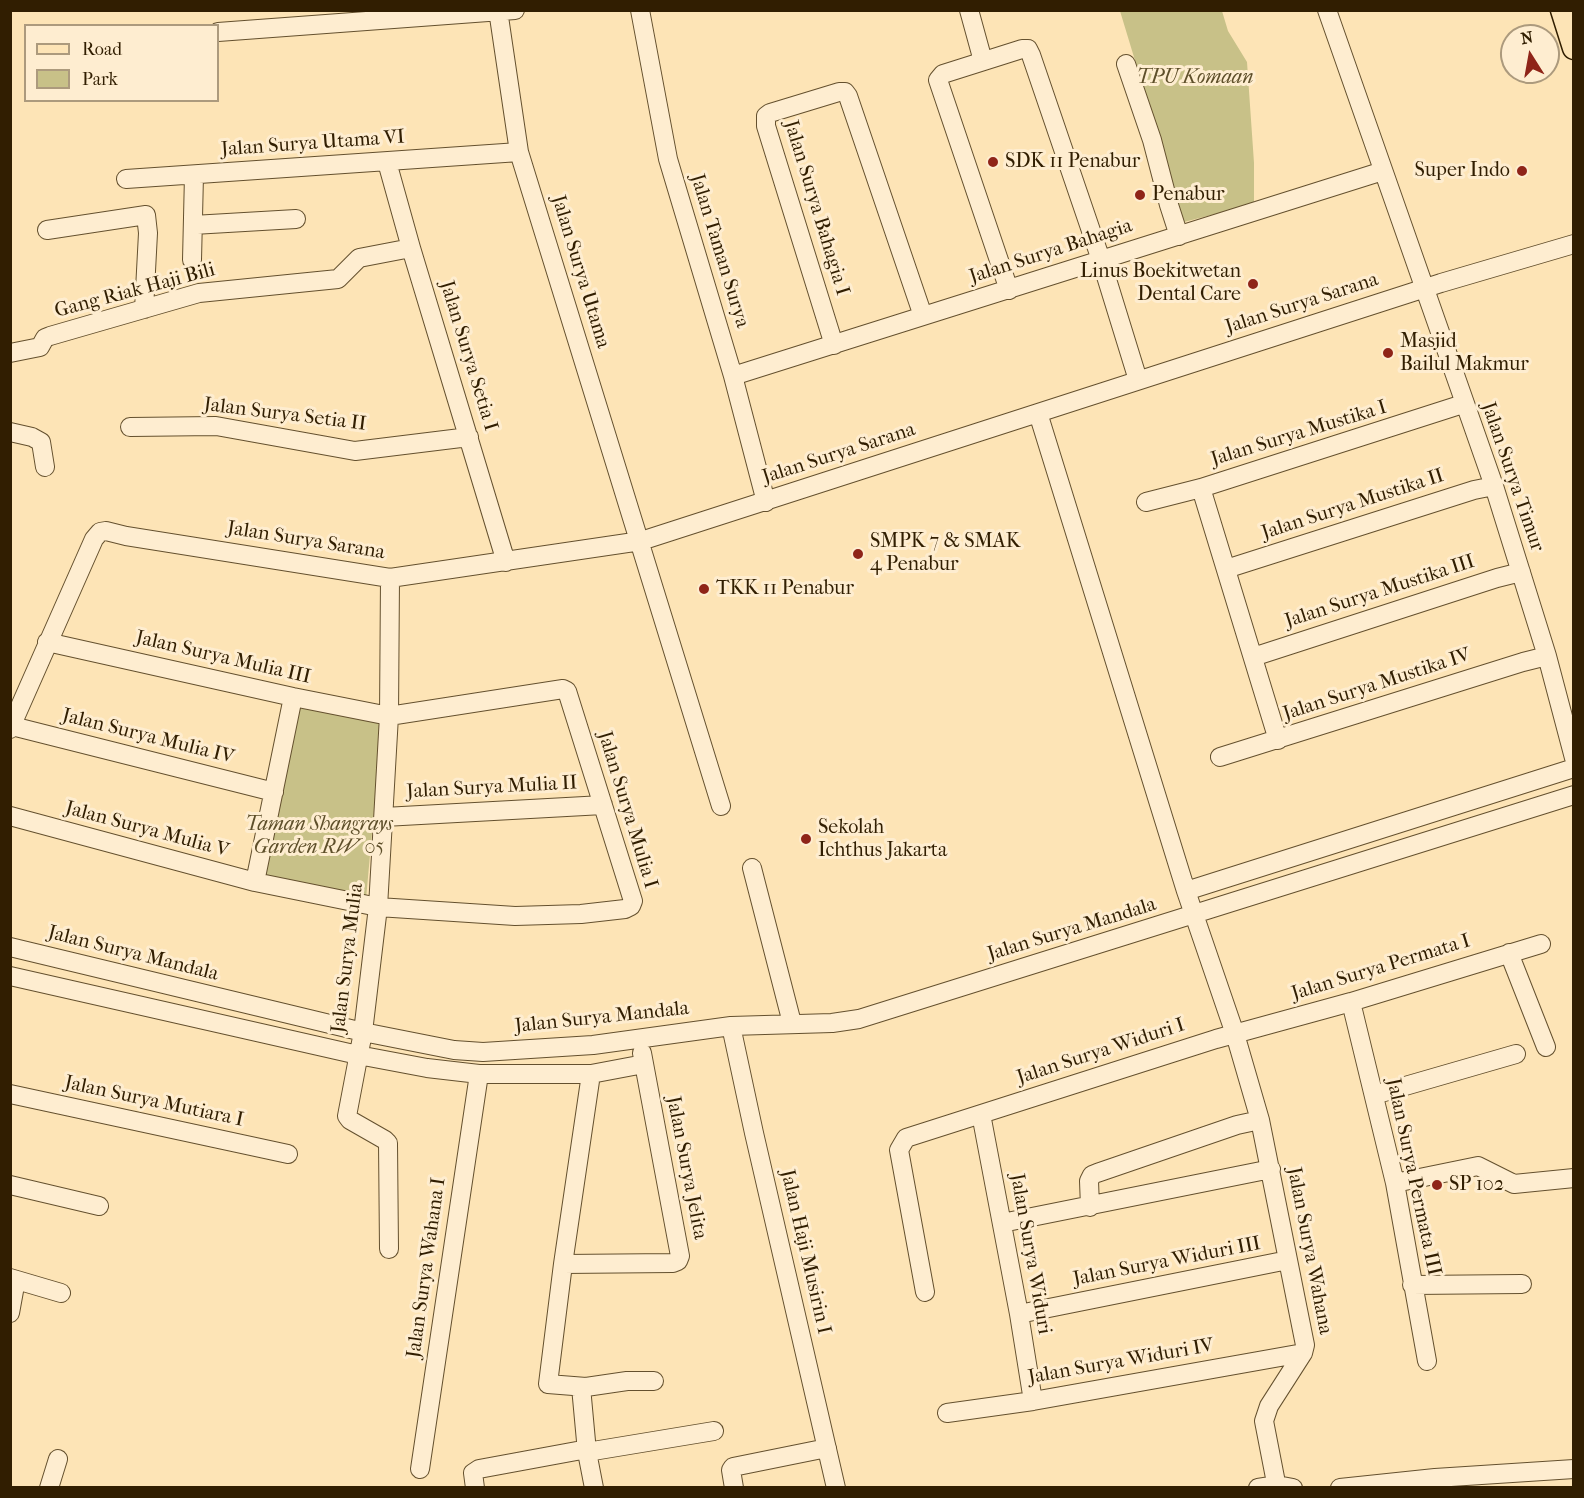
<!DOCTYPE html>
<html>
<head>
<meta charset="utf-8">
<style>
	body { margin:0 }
	#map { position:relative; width:1584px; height:1498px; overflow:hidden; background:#fde4b6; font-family:"IM FELL French Canon",serif }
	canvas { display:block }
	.frame { position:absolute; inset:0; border:12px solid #311e01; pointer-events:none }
	.legend { position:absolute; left:24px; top:24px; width:195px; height:78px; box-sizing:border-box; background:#feedd0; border:2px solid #ac9a7d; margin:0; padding:8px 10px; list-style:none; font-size:18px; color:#311e01 }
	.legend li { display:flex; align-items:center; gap:12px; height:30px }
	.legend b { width:30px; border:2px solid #ac9a7d }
	.north { position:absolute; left:1500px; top:24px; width:60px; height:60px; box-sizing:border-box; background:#feedd0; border:2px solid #ac9a7d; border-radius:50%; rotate:349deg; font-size:16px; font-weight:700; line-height:24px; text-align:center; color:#311e01 }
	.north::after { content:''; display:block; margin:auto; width:21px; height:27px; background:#8f2418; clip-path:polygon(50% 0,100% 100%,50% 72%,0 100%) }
</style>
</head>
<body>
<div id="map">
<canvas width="1584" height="1498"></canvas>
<div class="frame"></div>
<ul class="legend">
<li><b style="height:8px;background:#fde4b6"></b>Road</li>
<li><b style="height:16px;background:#c8c188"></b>Park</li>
</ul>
<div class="north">N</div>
</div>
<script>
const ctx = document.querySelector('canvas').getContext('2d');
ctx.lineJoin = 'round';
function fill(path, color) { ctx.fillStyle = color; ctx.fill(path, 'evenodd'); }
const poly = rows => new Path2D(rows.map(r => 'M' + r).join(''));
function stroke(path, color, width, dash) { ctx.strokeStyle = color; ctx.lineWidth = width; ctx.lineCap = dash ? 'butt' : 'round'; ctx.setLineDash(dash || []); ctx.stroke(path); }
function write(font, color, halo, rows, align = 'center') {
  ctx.font = font + ' "IM FELL French Canon",serif'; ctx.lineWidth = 6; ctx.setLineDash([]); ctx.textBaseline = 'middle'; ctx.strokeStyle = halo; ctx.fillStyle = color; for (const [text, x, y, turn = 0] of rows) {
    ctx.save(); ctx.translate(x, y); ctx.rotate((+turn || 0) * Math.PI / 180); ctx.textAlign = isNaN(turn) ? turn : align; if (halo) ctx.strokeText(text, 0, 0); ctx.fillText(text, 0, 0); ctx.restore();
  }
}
fill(poly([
	[1120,11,1222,11,1228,31,1247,62,1254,163,1254,204,1184,222],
	[294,707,382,723,366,899,259,878]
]), '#c8c188');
const minor = poly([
	[498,10,519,152,721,806],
	[640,10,668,159,733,376,766,502],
	[969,10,983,61],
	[1327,10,1494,486,1547,656,1574,758],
	[218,32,515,10],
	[1126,64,1152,140,1169,205,1179,236],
	[387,162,411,248,506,562],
	[126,179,519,152],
	[193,225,296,219],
	[47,230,146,215,148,233,144,309],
	[192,260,194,175],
	[1009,290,938,80,943,74,1022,49,1028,49,1031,55,1101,260,1138,380],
	[834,345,766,126,766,116,770,113,839,92,845,92,848,96,923,316],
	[10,353,40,347,45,338,50,336,199,293,338,279,359,258,411,248],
	[733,376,1383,171],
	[1038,413,1186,891,1235,1034,1260,1120,1305,1345,1303,1353,1269,1406,1264,1421,1277,1488],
	[130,427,216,426,355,451,469,437],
	[10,432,32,437,41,442,45,467],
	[1201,488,1278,740],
	[1146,502,1201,488,1463,404],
	[1226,569,1474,490,1494,486],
	[1253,657,1497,578,1521,572],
	[12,726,274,792],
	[10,729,94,539,100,532,106,531,126,536,390,578,641,541,1441,283,1574,244],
	[1220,757,1523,662,1547,656],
	[10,816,255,882,378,907,515,916,581,914,625,909,631,906,633,901,567,691,563,689,389,716,293,697,47,642],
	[384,817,603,805],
	[752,868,792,1023],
	[255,882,293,697],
	[1186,891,1574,768],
	[10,947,363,1032,454,1050,483,1052,593,1045,731,1026,832,1023,859,1019,1574,795],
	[1509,953,1546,1047],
	[10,976,358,1055,427,1068,479,1074,591,1074,644,1064],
	[1351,1002,1395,1183,1427,1361],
	[731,1026,754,1133,836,1488],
	[591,1074,563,1264,548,1384,586,1387,627,1381,654,1381],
	[10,1094,288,1154],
	[1374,1095,1516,1054],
	[981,1114,1019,1314,1033,1401],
	[1395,1183,1478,1166,1514,1184,1574,1178],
	[10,1185,99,1206],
	[1090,1207,1089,1181,1092,1175,1097,1173,1237,1125,1260,1120],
	[1002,1223,1271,1169],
	[389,1249,388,1143,385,1140,350,1120,347,1116,363,1032,378,907,389,716,390,578],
	[563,1264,673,1263,678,1261,680,1256,642,1053],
	[10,1278,61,1293],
	[1412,1285,1522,1284],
	[925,1292,899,1150,906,1138,1216,1039,1351,1002,1541,944],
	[10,1313,16,1280],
	[1019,1314,1288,1260],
	[581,1387,587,1452,594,1488],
	[947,1413,1033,1401,1303,1353],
	[420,1469,479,1074],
	[1435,1478,1574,1469],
	[49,1488,58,1459],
	[475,1488,473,1473,479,1469,582,1450,587,1452,714,1431],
	[734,1488,731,1470,733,1467,827,1448],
	[1258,1488,1277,1485,1293,1488],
	[1340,1488,1435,1478,1436,1488]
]);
const major = poly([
	[1562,10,1574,48]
]);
stroke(minor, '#64502e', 20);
stroke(major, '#311e01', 25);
stroke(minor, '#feedd0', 18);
stroke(major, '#fde4b6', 22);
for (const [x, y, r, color] of [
	[993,162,6,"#8f2418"],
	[1522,171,6,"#8f2418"],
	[1140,195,6,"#8f2418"],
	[1253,284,6,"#8f2418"],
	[1388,353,6,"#8f2418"],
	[858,554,6,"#8f2418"],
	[704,589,6,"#8f2418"],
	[806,839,6,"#8f2418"],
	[1437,1185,6,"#8f2418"]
]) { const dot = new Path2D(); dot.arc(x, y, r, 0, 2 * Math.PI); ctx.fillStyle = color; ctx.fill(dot); stroke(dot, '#feedd0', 2); }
write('italic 20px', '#5e4f2a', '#feedd0', [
	["TPU Komaan",1195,78],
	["Taman Shangrays",319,825],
	["Garden RW 05",319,848]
]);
write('20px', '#311e01', '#feedd0', [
	["Jalan Surya Utama VI",313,144,-4],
	["Jalan Surya Bahagia I",816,208,73],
	["Jalan Taman Surya",719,251,73],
	["Jalan Surya Bahagia",1051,252,-18],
	["Jalan Surya Utama",580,272,73],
	["Gang Riak Haji Bili",135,291,-15],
	["Jalan Surya Sarana",1302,304,-18],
	["Jalan Surya Setia I",468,356,73],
	["Jalan Surya Setia II",285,415,7],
	["Jalan Surya Mustika I",1299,434,-17],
	["Jalan Surya Sarana",839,454,-18],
	["Jalan Surya Timur",1512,477,71],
	["Jalan Surya Mustika II",1353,505,-18],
	["Jalan Surya Sarana",306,541,9],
	["Jalan Surya Mustika III",1380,592,-18],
	["Jalan Surya Mulia III",223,658,13],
	["Jalan Surya Mustika IV",1377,685,-18],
	["Jalan Surya Mulia IV",148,737,14],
	["Jalan Surya Mulia II",492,788,-3],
	["Jalan Surya Mulia I",627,810,73],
	["Jalan Surya Mulia V",147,830,15],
	["Jalan Surya Mandala",1072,930,-17],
	["Jalan Surya Mandala",133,954,14],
	["Jalan Surya Mulia",348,958,-83],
	["Jalan Surya Permata I",1381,968,-17],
	["Jalan Surya Mandala",602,1018,-6],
	["Jalan Surya Widuri I",1101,1052,-18],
	["Jalan Surya Mutiara I",154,1102,12],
	["Jalan Surya Jelita",686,1168,79],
	["Jalan Surya Permata III",1413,1177,78],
	["Jalan Surya Wahana",1309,1251,79],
	["Jalan Haji Musirin I",805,1252,77],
	["Jalan Surya Widuri",1030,1254,80],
	["Jalan Surya Widuri III",1167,1262,-11],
	["Jalan Surya Wahana I",427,1268,-82],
	["Jalan Surya Widuri IV",1121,1362,-10]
]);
write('20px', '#311e01', '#feedd0', [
	["SDK 11 Penabur",1005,162],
	["Super Indo",1510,171,"right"],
	["Penabur",1152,195],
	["Linus Boekitwetan",1241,272,"right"],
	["Dental Care",1241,295,"right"],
	["Masjid",1400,342],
	["Bailul Makmur",1400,365],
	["SMPK 7 & SMAK",870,542],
	["4 Penabur",870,565],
	["TKK 11 Penabur",716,589],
	["Sekolah",818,828],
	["Ichthus Jakarta",818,851],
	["SP 102",1449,1185]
], 'left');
</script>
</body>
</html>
